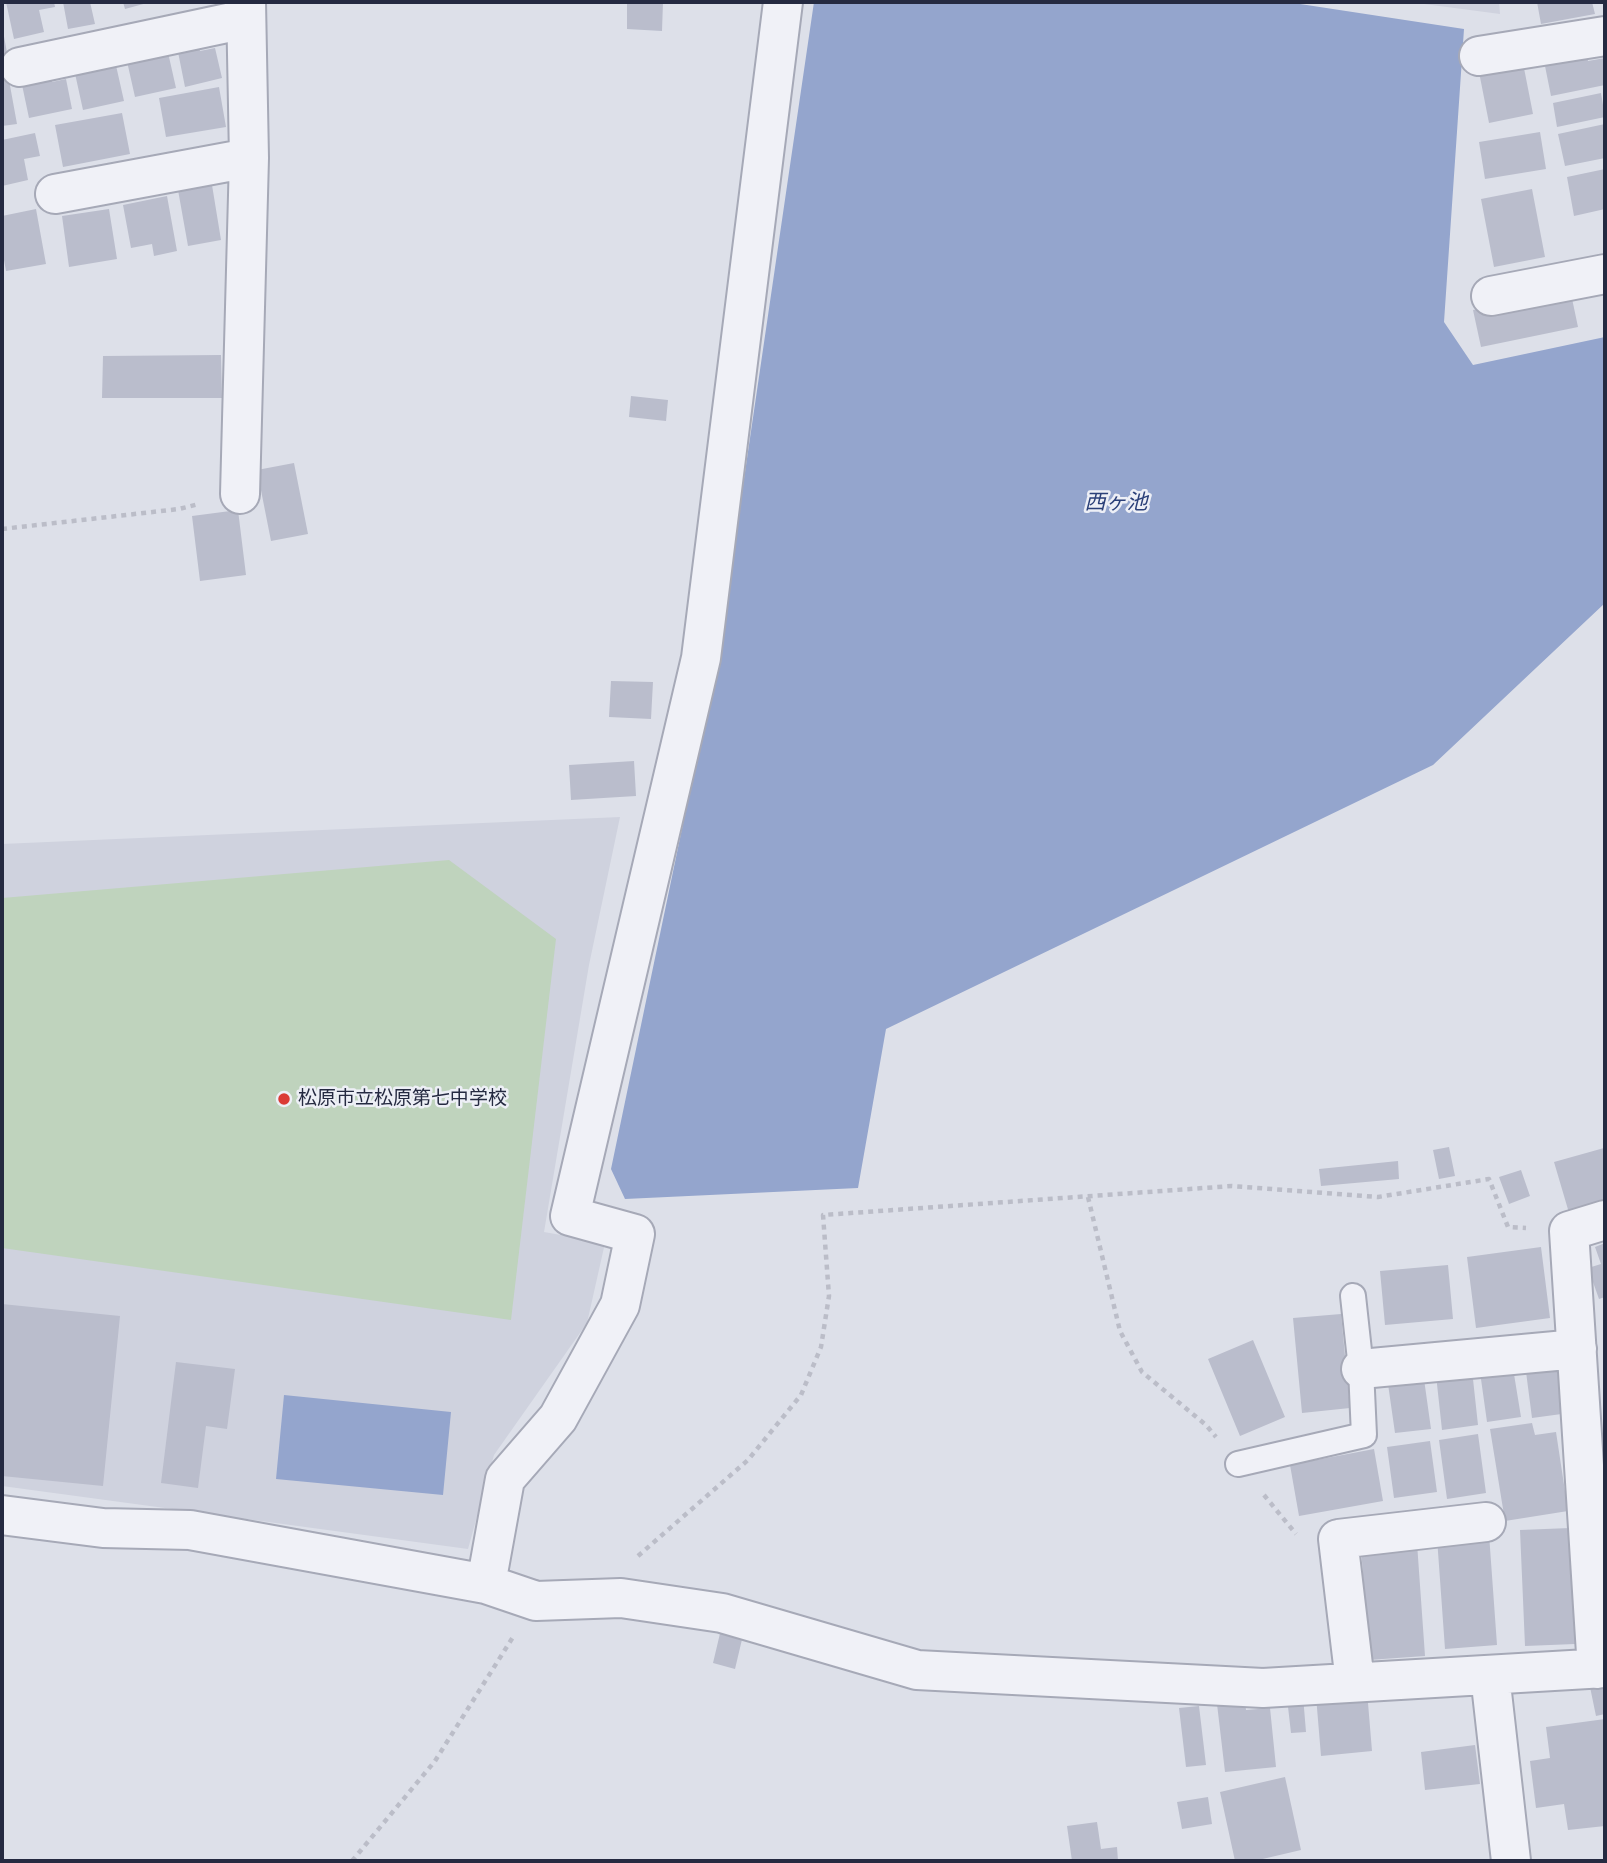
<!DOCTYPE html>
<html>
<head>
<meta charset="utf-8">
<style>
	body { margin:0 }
	#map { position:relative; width:1607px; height:1863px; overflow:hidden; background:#dde0e9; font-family:Signika,sans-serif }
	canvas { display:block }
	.frame { position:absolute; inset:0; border:4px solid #252a41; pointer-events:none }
</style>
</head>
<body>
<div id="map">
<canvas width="1607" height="1863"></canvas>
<div class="frame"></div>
</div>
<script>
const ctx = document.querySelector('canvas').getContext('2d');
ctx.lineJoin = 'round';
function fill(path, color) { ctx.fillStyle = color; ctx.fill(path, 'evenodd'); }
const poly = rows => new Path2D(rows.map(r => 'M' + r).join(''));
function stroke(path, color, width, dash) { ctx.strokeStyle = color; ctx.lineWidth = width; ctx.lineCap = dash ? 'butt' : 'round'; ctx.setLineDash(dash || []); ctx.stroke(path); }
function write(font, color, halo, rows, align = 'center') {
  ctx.font = font + ' Signika,"Noto Sans JP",sans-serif'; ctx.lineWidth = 5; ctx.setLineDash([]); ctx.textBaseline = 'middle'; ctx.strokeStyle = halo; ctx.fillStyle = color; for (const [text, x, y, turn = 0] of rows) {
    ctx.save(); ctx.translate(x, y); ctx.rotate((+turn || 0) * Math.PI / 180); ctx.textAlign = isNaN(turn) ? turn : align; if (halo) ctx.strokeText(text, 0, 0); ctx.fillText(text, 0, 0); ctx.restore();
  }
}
fill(poly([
	[1409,2,1499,2,1500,14],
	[620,817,589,965,544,1232,605,1243,587,1323,494,1455,468,1549,2,1486,2,844]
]), '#cfd2de');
fill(poly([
	[449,860,556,939,511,1320,2,1248,2,898]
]), '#bfd3bd');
fill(poly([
	[814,2,1287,2,1464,29,1444,322,1473,365,1605,337,1605,603,1433,765,886,1029,858,1188,625,1199,611,1169,718,656],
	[284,1395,451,1412,443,1495,276,1479]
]), '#94a5cd');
fill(poly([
	[6,2,54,2,55,7,39,10,44,32,14,39],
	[63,2,90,2,95,24,68,29],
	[123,2,147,2,147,3,125,9],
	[627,2,663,2,662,31,627,29],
	[1537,2,1592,2,1595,14,1541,24],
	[2,31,3,31,8,58,2,59],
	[196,37,200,51,215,48,222,78,185,87,176,42],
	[167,48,176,88,135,97,126,57],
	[1586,49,1588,61,1605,58,1605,85,1551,96,1543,56],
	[115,61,124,101,83,110,74,69],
	[1523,63,1533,114,1489,123,1479,72],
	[7,69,17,124,2,126,2,70],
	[50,74,52,82,66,79,72,109,29,118,21,80],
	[219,87,226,127,166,137,159,98],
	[1601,93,1605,117,1557,127,1553,103],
	[122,113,130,154,63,167,55,125],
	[1605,124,1605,158,1565,166,1558,134],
	[1540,132,1546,169,1485,179,1479,142],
	[35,133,40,156,24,159,28,180,2,186,2,140],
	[1605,169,1605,209,1574,216,1567,177],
	[212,185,221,240,188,246,178,190],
	[1532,189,1545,257,1494,267,1481,199],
	[167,196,177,251,154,256,152,244,131,248,123,205],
	[36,209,46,264,6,271,2,249,2,216],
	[109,209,117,259,69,267,62,216],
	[1570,289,1578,327,1481,347,1473,310],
	[221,355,222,398,102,398,103,356],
	[631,396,668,400,666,421,629,417],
	[294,463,308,534,271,541,257,470],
	[238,510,246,575,200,581,192,516],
	[611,681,653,682,651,719,609,717],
	[634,761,636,796,571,800,569,765],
	[1449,1147,1455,1176,1439,1179,1433,1150],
	[1604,1148,1605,1212,1572,1223,1554,1162],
	[1398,1161,1399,1179,1321,1186,1319,1169],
	[1521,1170,1530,1196,1509,1204,1499,1177],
	[1605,1243,1605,1297,1599,1299,1588,1268,1601,1264,1595,1247],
	[1541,1247,1550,1318,1476,1328,1467,1257],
	[1448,1265,1453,1319,1385,1325,1380,1271],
	[2,1304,120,1316,103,1486,2,1476],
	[1341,1314,1350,1408,1302,1413,1293,1318],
	[1253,1340,1285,1417,1240,1436,1208,1359],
	[1562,1359,1569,1413,1532,1418,1525,1364],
	[176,1362,235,1369,227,1429,206,1426,198,1488,161,1483],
	[1513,1368,1521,1417,1487,1422,1480,1372],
	[1472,1370,1478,1425,1442,1430,1436,1375],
	[1424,1379,1431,1429,1395,1433,1388,1384],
	[1532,1423,1535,1435,1556,1432,1568,1511,1505,1521,1490,1429],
	[1478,1434,1486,1493,1447,1499,1439,1440],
	[1430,1441,1437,1492,1394,1498,1387,1447],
	[1374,1449,1383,1501,1299,1516,1290,1465],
	[1570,1528,1575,1644,1525,1646,1520,1530],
	[1489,1534,1497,1645,1445,1649,1437,1538],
	[1417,1543,1425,1656,1369,1660,1361,1547],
	[722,1625,744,1631,735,1669,713,1663],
	[1605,1684,1605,1714,1596,1716,1590,1687],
	[1367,1691,1372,1751,1321,1756,1316,1696],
	[1303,1696,1306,1732,1291,1733,1287,1698],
	[1245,1701,1246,1710,1270,1708,1276,1767,1225,1772,1217,1704],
	[1199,1706,1206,1765,1186,1767,1179,1708],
	[1605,1719,1605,1826,1568,1830,1564,1804,1536,1808,1530,1761,1550,1758,1546,1727],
	[1475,1745,1480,1784,1425,1790,1421,1752],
	[1285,1777,1301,1850,1254,1861,1235,1861,1220,1792],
	[1208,1797,1212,1824,1182,1829,1177,1802],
	[1097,1822,1101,1849,1117,1847,1118,1861,1072,1861,1067,1826]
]), '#babdcc');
const service = poly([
	[1238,1464,1364,1435,1361,1369,1353,1296]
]);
const minor = poly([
	[1479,56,1605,36],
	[20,67,246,19],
	[55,194,249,158],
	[1491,296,1605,274],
	[240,494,249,158,246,2],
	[1361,1369,1577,1349],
	[2,1515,103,1528,190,1530,486,1584,536,1601,621,1598,722,1613,917,1670,1263,1688,1605,1668],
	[486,1584,505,1479,558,1418,620,1305,635,1234,570,1216,701,658,783,2],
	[1597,1669,1569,1231,1605,1220],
	[1490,1675,1511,1861],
	[1355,1682,1338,1539,1486,1522]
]);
stroke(service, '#a6a9b7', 28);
stroke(minor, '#a6a9b7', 42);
stroke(poly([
	[2,529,179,509,199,504],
	[1088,1197,1120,1331,1142,1372,1206,1425,1216,1437],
	[1264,1495,1296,1534],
	[638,1556,748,1460,801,1395,821,1347,829,1296,823,1215,1232,1186,1378,1197,1489,1179,1508,1227,1526,1228],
	[352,1861,435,1761,513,1637]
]), '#bbbdc8', 4.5, [5, 5]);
stroke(service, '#f0f1f7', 24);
stroke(minor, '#f0f1f7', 38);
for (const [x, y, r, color] of [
	[284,1099,7,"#db3a35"]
]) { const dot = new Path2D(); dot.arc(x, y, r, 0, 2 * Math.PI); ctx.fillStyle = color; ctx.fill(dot); stroke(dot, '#edeff6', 2.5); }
write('19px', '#252a41', '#edeff6', [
	["松原市立松原第七中学校",298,1099]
], 'left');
write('italic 21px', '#2b4079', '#edeff6', [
	["西ヶ池",1116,503]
]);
</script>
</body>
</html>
